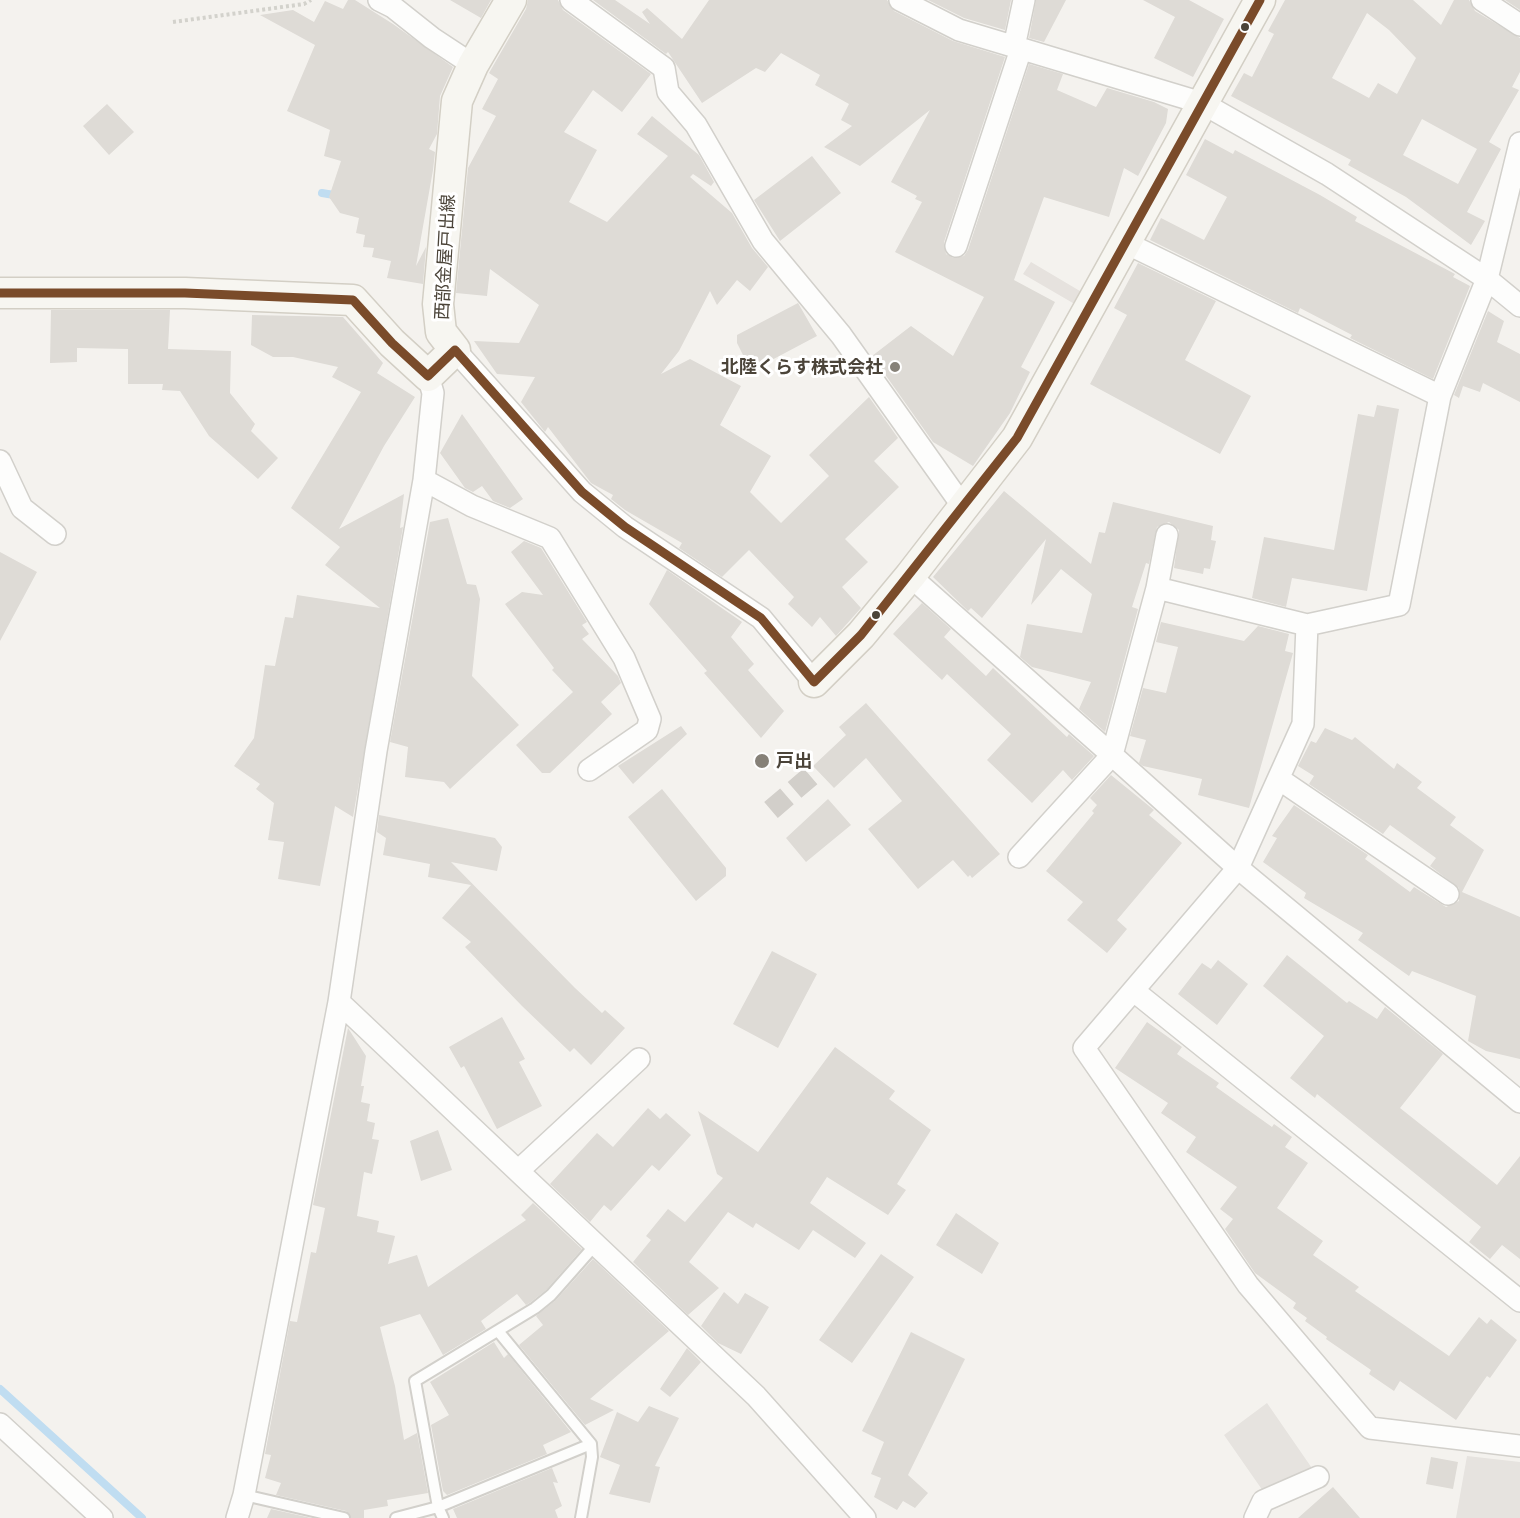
<!DOCTYPE html>
<html>
<head>
<meta charset="utf-8">
<style>
	body { margin:0 }
	canvas { display:block; background:#f4f2ee }
</style>
</head>
<body>
<canvas width="1520" height="1518"></canvas>
<script>
const ctx = document.querySelector('canvas').getContext('2d');
ctx.lineJoin = 'round';
function fill(path, color) { ctx.fillStyle = color; ctx.fill(path, 'evenodd'); }
const poly = rows => new Path2D(rows.map(r => 'M' + r).join(''));
function stroke(path, color, width, dash) { ctx.strokeStyle = color; ctx.lineWidth = width; ctx.lineCap = dash ? 'butt' : 'round'; ctx.setLineDash(dash || []); ctx.stroke(path); }
function write(font, color, halo, rows, align = 'center') {
  ctx.font = font + ' Barlow,"Noto Sans JP",sans-serif'; ctx.lineWidth = 6; ctx.setLineDash([]); ctx.textBaseline = 'middle'; ctx.strokeStyle = halo; ctx.fillStyle = color; for (const [text, x, y, turn = 0] of rows) {
    ctx.save(); ctx.translate(x, y); ctx.rotate((+turn || 0) * Math.PI / 180); ctx.textAlign = isNaN(turn) ? turn : align; if (halo) ctx.strokeText(text, 0, 0); ctx.fillText(text, 0, 0); ctx.restore();
  }
}
fill(poly([
	[1031,262,1085,294,1078,306,1023,274]
]), '#e6e2de');
fill(poly([
	[1267,1403,1316,1474,1263,1491,1224,1435],
	[1467,1456,1520,1462,1520,1518,1456,1518]
]), '#e6e3df');
stroke(poly([
	[322,193,340,196],
	[0,1389,142,1518]
]), '#c0ddf1', 8);
fill(poly([
	[348,0,355,0,393,24,453,67,440,96,437,134,429,149,435,152,433,170,416,266,426,247,423,284,387,278,391,261,372,257,374,248,363,247,365,235,356,233,359,218,340,213,329,197,341,161,324,156,330,130,287,111,315,45,260,15,293,10,314,22,325,1,343,9],
	[450,0,491,0,481,18],
	[528,0,558,0,563,10,651,74,622,112,593,90,564,132,597,150,569,202,607,222,668,156,637,134,652,116,699,155,714,182,711,186,693,174,690,177,732,213,752,248,768,267,750,291,737,280,717,305,710,291,679,351,661,374,690,359,741,386,720,425,771,456,750,492,781,523,829,476,809,455,869,397,898,438,874,461,899,487,845,539,868,562,842,587,861,608,836,636,820,617,812,627,788,604,794,597,749,550,722,577,679,548,682,543,625,510,611,499,613,495,591,483,548,427,545,432,521,402,535,377,497,374,474,341,519,343,539,305,490,269,487,296,456,293,468,168,496,116,482,109,498,79,489,73,526,9],
	[593,0,615,0,650,24,642,12,647,8,682,39,709,0,887,0,894,11,953,41,1005,57,944,242,946,254,953,258,964,256,968,250,1029,64,1063,74,1057,90,1096,107,1107,88,1154,102,1168,109,1166,123,1138,176,1124,168,1109,217,1044,197,1014,280,1055,302,1021,367,1030,372,1010,413,973,466,933,442,872,356,911,326,953,356,984,297,895,252,922,202,915,199,917,196,891,182,930,110,860,166,824,147,852,126,841,120,849,104,815,85,820,75,781,53,765,72,756,68,702,103,668,52,666,54],
	[928,0,1011,0,1005,30,964,18],
	[1036,0,1066,0,1044,42,1029,38],
	[1143,0,1189,0,1224,19,1193,77,1154,58,1175,17],
	[1285,0,1413,0,1441,25,1454,0,1469,0,1475,11,1520,38,1520,72,1512,87,1519,90,1489,142,1501,149,1467,212,1485,221,1471,245,1406,197,1348,165,1351,160,1231,96,1244,73,1252,77,1274,34,1268,31],
	[1367,13,1389,30,1416,58,1397,94,1378,83,1369,98,1332,78],
	[1422,119,1477,149,1458,184,1403,155],
	[1505,0,1520,0,1520,10],
	[107,104,134,132,109,155,83,126],
	[1205,139,1233,154,1235,150,1320,195,1357,217,1355,221,1455,274,1453,277,1470,286,1433,379,1350,338,1352,335,1300,308,1298,313,1150,240,1161,218,1204,240,1227,197,1186,175],
	[812,156,841,193,780,241,754,200],
	[1138,263,1216,301,1185,360,1251,396,1220,454,1090,384,1127,315,1114,308],
	[798,303,817,336,751,371,737,343,737,335],
	[51,310,170,310,168,349,231,351,230,393,255,424,251,431,278,458,258,479,209,436,180,391,162,390,163,384,128,384,128,349,77,348,77,362,50,363],
	[1488,311,1504,321,1497,342,1520,354,1520,402,1483,383,1480,392,1463,386,1459,398,1454,395],
	[252,315,343,317,383,363,377,373,415,397,384,446,339,529,404,494,400,528,403,527,353,817,335,806,320,886,278,879,284,842,268,840,274,803,256,789,260,784,234,766,254,738,265,665,275,666,285,617,293,618,297,595,380,608,325,565,340,547,291,508,361,392,332,377,338,367,293,357,273,357,251,345],
	[1377,405,1399,409,1367,591,1292,578,1286,607,1252,598,1264,537,1334,550,1358,414,1374,417],
	[462,414,523,499,510,508,493,501,482,486,473,492,465,488,440,453],
	[1004,491,1091,564,1099,532,1105,533,1113,502,1213,526,1211,540,1216,541,1210,569,1204,568,1203,574,1174,568,1179,530,1169,522,1157,527,1149,564,1146,563,1132,607,1138,609,1105,732,1079,709,1091,682,1032,667,1020,657,1027,624,1082,633,1092,594,1061,569,1031,605,1046,539,982,618,971,608,968,611,933,577],
	[448,518,467,584,476,585,480,599,472,676,519,725,450,789,444,782,405,777,408,747,390,742,430,522],
	[524,541,541,548,587,622,582,625,589,634,582,639,618,676,621,683,601,702,612,714,550,773,542,773,516,745,573,692,552,670,554,668,505,604,522,592,543,595,511,552],
	[0,552,37,572,0,641],
	[667,570,742,622,731,637,754,664,748,670,784,711,761,738,704,673,707,671,649,604],
	[922,603,951,629,944,637,986,676,993,668,1067,737,1069,734,1094,756,1072,780,1063,770,1032,803,987,760,1011,734,947,674,942,680,893,634],
	[1161,622,1244,641,1258,626,1289,634,1285,651,1293,653,1249,808,1198,795,1202,779,1143,766,1139,763,1146,740,1130,736,1143,688,1166,693,1178,647,1156,642],
	[866,703,1000,854,972,878,970,875,968,877,953,860,918,889,868,829,902,801,866,758,834,788,813,766,846,735,839,727],
	[681,726,687,734,633,784,618,766],
	[1325,728,1352,740,1355,737,1394,769,1397,763,1422,782,1417,788,1456,817,1450,825,1484,850,1462,892,1520,917,1520,1059,1486,1051,1468,1041,1476,996,1412,971,1409,976,1358,940,1363,933,1304,898,1306,893,1263,862,1277,838,1272,836,1294,805,1368,855,1365,859,1410,892,1414,887,1446,907,1459,901,1459,888,1430,866,1436,858,1390,825,1383,834,1309,784,1314,776,1298,766,1311,741,1316,743],
	[1111,775,1154,810,1149,815,1182,843,1117,920,1127,929,1107,953,1067,920,1083,902,1046,871,1094,813,1092,811,1097,805,1090,798],
	[662,789,726,868,726,876,696,901,628,817],
	[828,799,851,825,806,862,786,838],
	[379,815,495,838,502,847,497,871,451,862,575,988,602,1013,605,1010,625,1028,591,1065,574,1048,570,1052,522,1006,465,947,471,942,442,918,471,885,428,877,430,864,383,855,386,838,377,832],
	[772,951,817,974,778,1048,733,1024],
	[1287,955,1347,1003,1349,1001,1377,1019,1385,1007,1443,1054,1400,1108,1497,1185,1520,1156,1520,1259,1502,1245,1490,1259,1469,1242,1481,1227,1317,1094,1315,1098,1290,1078,1324,1036,1263,986],
	[1218,960,1248,984,1217,1025,1178,994,1202,963,1211,969],
	[502,1017,525,1059,519,1062,542,1106,497,1129,464,1066,461,1068,449,1047],
	[1147,1022,1182,1047,1177,1054,1219,1083,1216,1087,1272,1127,1274,1124,1292,1137,1285,1147,1308,1163,1277,1208,1323,1241,1313,1255,1359,1287,1355,1291,1449,1356,1479,1317,1487,1324,1491,1319,1517,1340,1490,1378,1487,1376,1456,1420,1400,1381,1394,1391,1369,1374,1371,1370,1326,1339,1327,1337,1305,1321,1307,1318,1293,1308,1296,1303,1255,1273,1225,1229,1233,1219,1220,1209,1237,1187,1186,1152,1196,1137,1161,1113,1168,1103,1115,1068],
	[348,1028,366,1056,361,1086,364,1086,361,1102,370,1104,367,1121,375,1123,372,1139,379,1140,372,1174,364,1172,357,1216,379,1221,377,1232,395,1236,388,1264,417,1255,428,1287,526,1220,521,1215,533,1203,582,1249,546,1290,531,1302,526,1305,517,1294,481,1321,486,1329,443,1355,420,1314,380,1327,395,1386,404,1440,417,1433,428,1493,387,1500,388,1506,364,1510,364,1518,351,1518,346,1511,276,1495,281,1483,265,1478,271,1455,265,1454,290,1321,297,1322,311,1252,316,1253,325,1208,313,1205],
	[835,1047,895,1091,889,1099,931,1130,897,1184,906,1190,888,1215,827,1177,810,1203,866,1243,855,1258,813,1230,799,1250,756,1223,753,1228,728,1212,689,1262,719,1288,688,1315,633,1262,651,1240,646,1236,668,1209,685,1222,723,1178,717,1174,698,1111,758,1152],
	[648,1108,660,1119,666,1113,691,1135,659,1171,652,1165,611,1211,604,1205,590,1222,550,1184,597,1133,613,1147],
	[438,1130,452,1170,421,1181,410,1141],
	[956,1213,999,1243,982,1274,936,1245],
	[881,1254,914,1277,852,1363,819,1340],
	[593,1259,669,1331,590,1399,614,1410,585,1425,519,1345,543,1325,536,1316,556,1300],
	[724,1292,738,1304,745,1293,769,1307,741,1354,718,1343,701,1326],
	[911,1332,965,1359,908,1475,928,1493,915,1508,903,1501,897,1510,874,1497,881,1478,871,1474,884,1442,862,1431],
	[494,1342,504,1358,508,1354,571,1432,543,1445,547,1454,447,1495,443,1491,431,1425,449,1415,430,1382],
	[687,1348,701,1362,670,1397,660,1389],
	[649,1406,679,1418,655,1466,660,1467,650,1503,609,1494,620,1465,600,1457,617,1412,638,1422],
	[1431,1457,1458,1462,1453,1489,1426,1484],
	[552,1468,558,1483,553,1482,562,1506,555,1510,558,1518,457,1518,453,1509],
	[1333,1487,1360,1518,1298,1518],
	[271,1509,311,1518,267,1518]
]), '#dedbd6');
stroke(poly([
	[771,810,812,775]
]), '#d2cfca', 21, [21, 10]);
const lane = poly([
	[498,1331,591,1444,592,1457,581,1518],
	[244,1495,344,1518],
	[396,1518,438,1507,591,1444],
	[443,1518,438,1507,415,1381,535,1308,551,1295,596,1244]
]);
const street = poly([
	[379,0,393,7,432,38,473,65],
	[571,0,664,68,668,92,696,125,763,241,841,335,964,508],
	[900,0,959,30,1202,103,1327,174,1487,279,1520,306],
	[1482,0,1520,25],
	[1014,47,1024,0],
	[1126,243,1440,396,1487,279,1520,143],
	[956,246,1021,49],
	[455,350,582,492,625,527,761,618,814,682],
	[0,461,22,508,55,534],
	[424,480,472,506,550,538,624,658,650,719,647,730,589,770],
	[910,576,1112,755,1238,868,1303,724,1307,625,1157,588,1112,755,1019,857],
	[1157,588,1167,535],
	[1307,625,1399,605,1440,396],
	[1279,779,1448,894],
	[1134,991,1520,1301],
	[339,1002,756,1396,865,1518],
	[1520,1102,1238,868,1084,1048,1248,1285,1370,1428,1520,1446],
	[518,1171,639,1059],
	[0,1424,102,1518],
	[237,1518,244,1495,339,1002,376,751,424,480,433,393,428,376],
	[1255,1518,1263,1501,1318,1477]
]);
const secondary = poly([
	[0,293,185,293,353,300,392,343,428,376,455,350,441,332,438,304,457,101,473,65,511,0],
	[814,682,861,635,910,576,1017,438,1260,0]
]);
stroke(lane, '#d2d0cb', 14);
stroke(street, '#d2d0cb', 24);
stroke(secondary, '#d3cfc5', 33);
stroke(poly([
	[173,22,304,4,311,0]
]), '#d3d2cc', 4, [3, 3]);
stroke(lane, '#fdfdfc', 10);
stroke(street, '#fdfdfc', 21);
stroke(secondary, '#f7f6f1', 30);
stroke(poly([
	[0,293,185,293,353,300,392,343,428,376,455,350,582,492,625,527,761,618,814,682,861,635,1017,438,1260,0]
]), '#7a4b2a', 9);
for (const [x, y, r, color] of [
	[1245,27,5,"#4b4439"],
	[895,367,6,"#868178"],
	[876,615,5,"#4b4439"],
	[762,761,8,"#868178"]
]) { const dot = new Path2D(); dot.arc(x, y, r, 0, 2 * Math.PI); ctx.fillStyle = color; ctx.fill(dot); stroke(dot, '#fff', 2); }
write('18px', '#4b4439', '#fff', [
	["西部金屋戸出線",445,257,-87]
]);
write('bold 18px', '#4b4439', '#fff', [
	["北陸くらす株式会社",883,367],
	["戸出",776,761,"left"]
], 'right');
</script>
</body>
</html>
